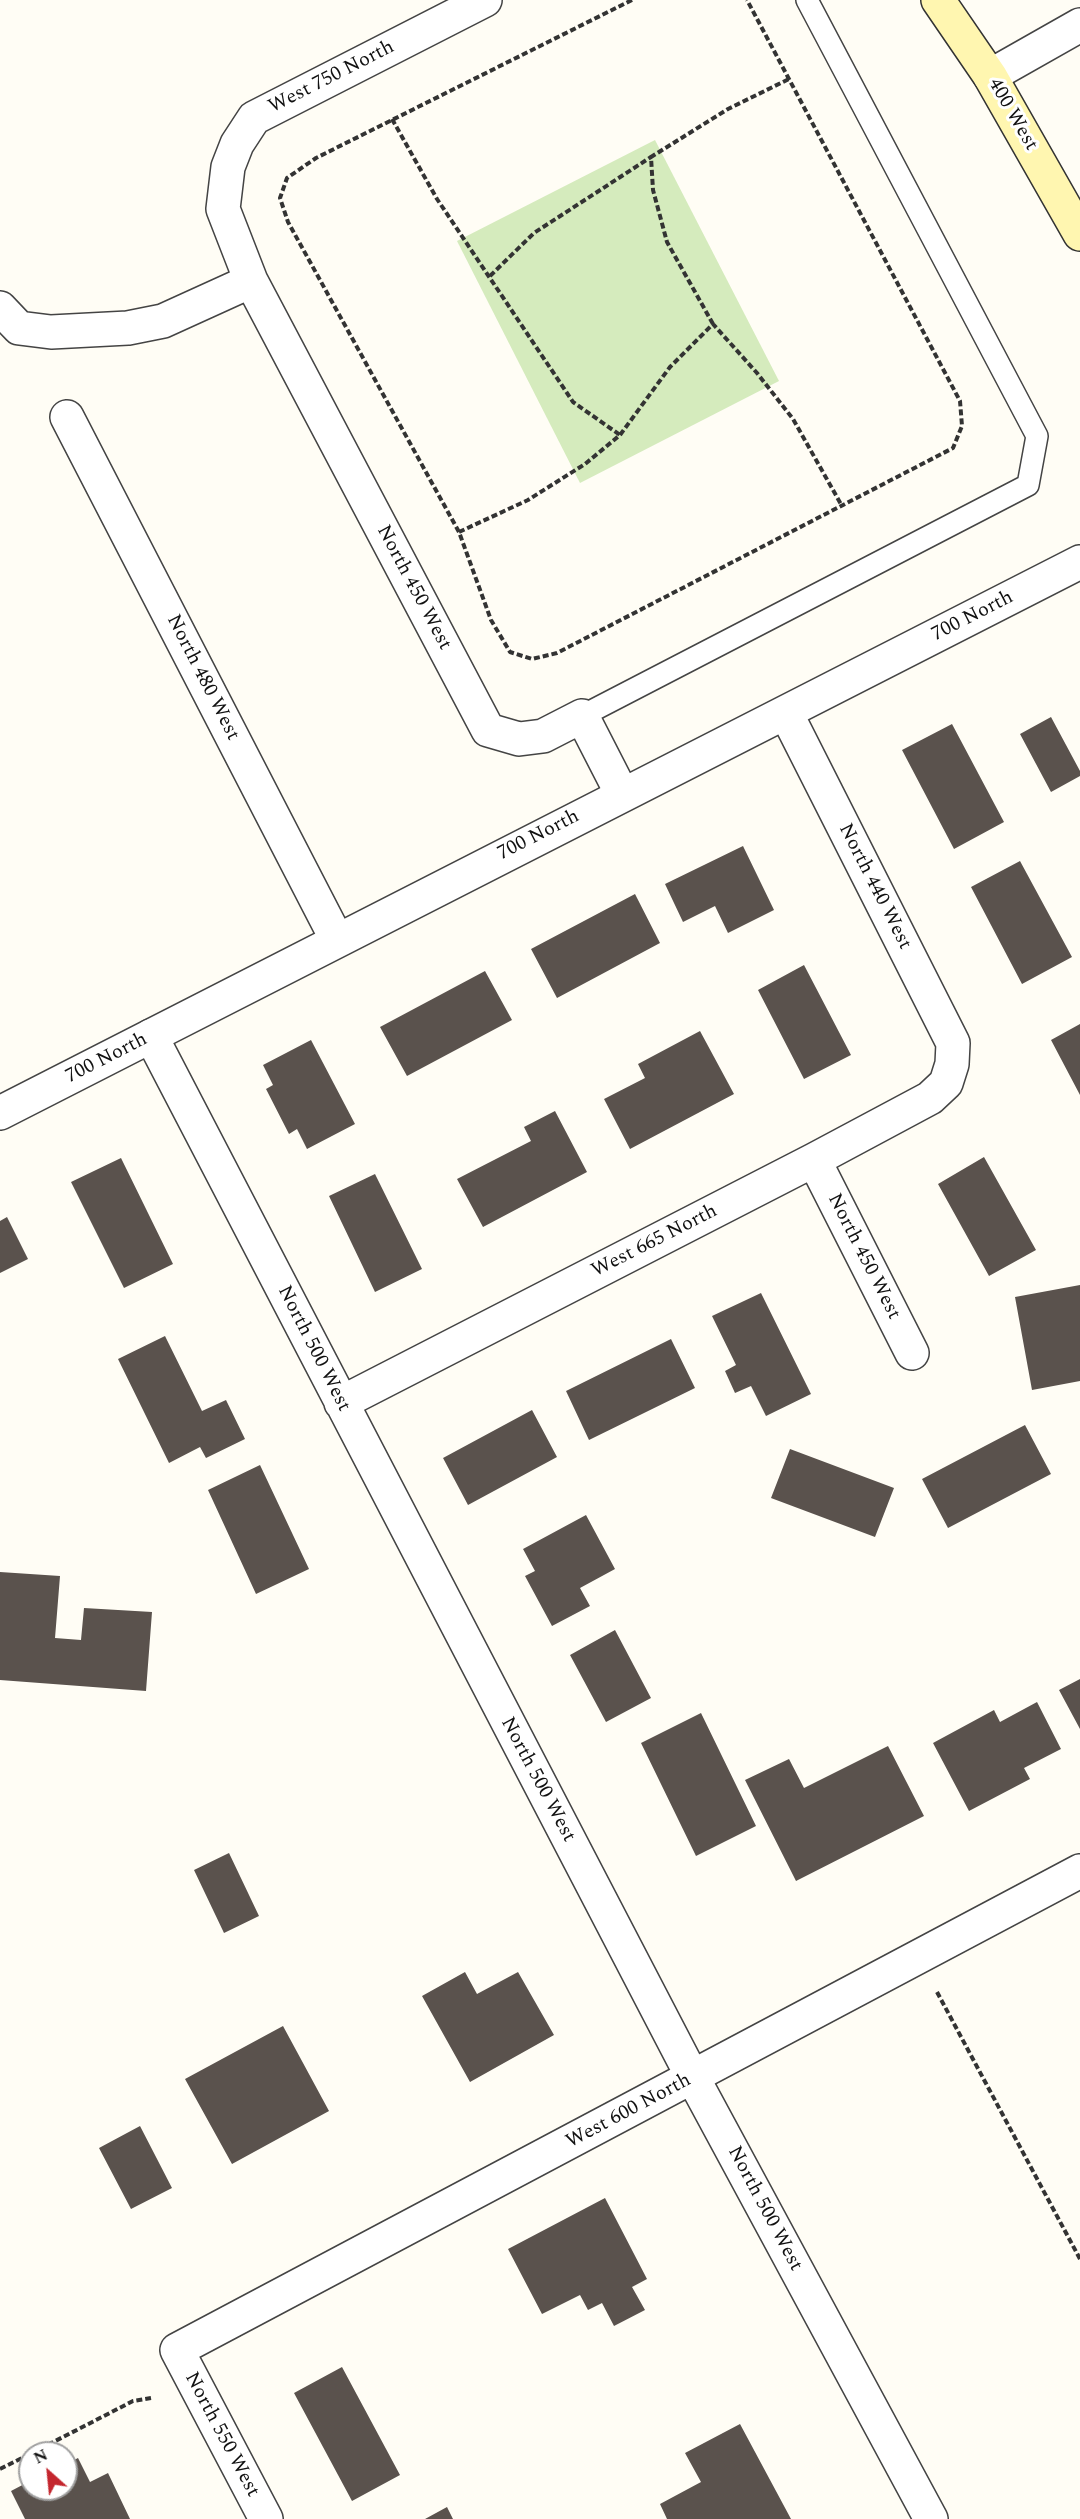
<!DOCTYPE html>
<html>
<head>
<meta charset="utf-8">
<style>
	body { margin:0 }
	#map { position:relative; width:1080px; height:2519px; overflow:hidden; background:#fffdf5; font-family:Spectral,serif }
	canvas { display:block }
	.north { position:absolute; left:18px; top:2441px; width:60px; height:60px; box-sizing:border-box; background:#fff; border:2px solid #a0a0a0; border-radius:50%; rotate:333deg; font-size:16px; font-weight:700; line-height:24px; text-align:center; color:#111 }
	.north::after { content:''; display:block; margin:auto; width:21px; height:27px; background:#c4262e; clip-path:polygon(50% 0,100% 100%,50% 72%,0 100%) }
</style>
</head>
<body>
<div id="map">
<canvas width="1080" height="2519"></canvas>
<div class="north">N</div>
</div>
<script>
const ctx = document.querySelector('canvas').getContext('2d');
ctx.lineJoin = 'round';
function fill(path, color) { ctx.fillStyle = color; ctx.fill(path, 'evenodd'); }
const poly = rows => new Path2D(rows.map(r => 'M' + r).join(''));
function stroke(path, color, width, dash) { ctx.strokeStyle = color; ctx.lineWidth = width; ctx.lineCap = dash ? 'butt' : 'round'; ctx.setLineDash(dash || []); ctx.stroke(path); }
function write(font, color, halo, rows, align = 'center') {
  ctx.font = font + ' Spectral,serif'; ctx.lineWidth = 6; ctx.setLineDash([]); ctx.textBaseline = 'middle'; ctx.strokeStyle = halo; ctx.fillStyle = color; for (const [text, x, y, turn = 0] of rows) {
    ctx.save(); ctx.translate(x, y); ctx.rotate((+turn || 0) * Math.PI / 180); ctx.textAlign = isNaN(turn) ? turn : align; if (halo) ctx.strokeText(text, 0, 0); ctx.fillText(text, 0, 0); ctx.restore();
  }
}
fill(poly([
	[655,140,779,381,580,483,457,241]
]), '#d5ebbd');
fill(poly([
	[1051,717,1080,771,1080,776,1051,792,1020,734],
	[952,724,1004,822,954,849,902,750],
	[743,846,774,910,728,933,715,906,683,922,665,884],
	[1020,861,1072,957,1022,984,971,887],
	[635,894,660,943,557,998,531,949],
	[804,965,851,1055,804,1079,758,990],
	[485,971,512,1020,407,1076,380,1027],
	[1080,1024,1080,1095,1051,1040],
	[700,1031,734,1094,630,1149,604,1099,645,1078,638,1064],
	[311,1040,355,1124,307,1149,297,1129,289,1134,266,1089,273,1085,263,1065],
	[555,1111,587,1172,483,1227,457,1179,531,1141,524,1127],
	[984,1157,1036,1250,989,1276,938,1184],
	[121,1158,173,1264,124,1288,71,1182],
	[375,1174,422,1269,375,1292,329,1196],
	[7,1217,28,1259,0,1273,0,1221],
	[1080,1285,1080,1381,1032,1390,1015,1297],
	[761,1293,811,1394,766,1416,751,1386,735,1393,725,1371,736,1365,712,1316],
	[165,1336,202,1411,226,1400,245,1439,206,1458,200,1447,169,1463,118,1359],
	[671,1339,695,1388,589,1440,566,1391],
	[532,1410,557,1457,468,1505,443,1458],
	[1025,1425,1051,1474,948,1528,922,1479],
	[790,1449,894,1488,875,1537,771,1498],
	[260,1465,309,1569,256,1594,208,1490],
	[586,1515,615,1569,580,1588,590,1606,552,1626,525,1576,535,1571,523,1549],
	[0,1572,60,1576,55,1638,81,1640,84,1608,152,1612,146,1691,0,1680],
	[615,1630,651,1698,606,1722,570,1655],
	[1080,1679,1080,1729,1059,1690],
	[1037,1702,1061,1749,1024,1768,1030,1779,969,1811,933,1743,994,1710,1000,1722],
	[701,1713,756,1826,696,1856,641,1743],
	[888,1746,924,1816,796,1881,745,1780,789,1759,804,1788],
	[229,1853,259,1916,224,1933,194,1870],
	[465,1972,477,1994,518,1972,554,2035,470,2082,422,1996],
	[283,2026,329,2111,232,2164,185,2079],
	[140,2126,172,2188,131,2209,99,2148],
	[605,2198,647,2279,632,2287,645,2310,614,2326,602,2303,588,2310,580,2295,542,2314,508,2249],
	[342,2367,400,2475,352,2501,294,2393],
	[740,2424,791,2519,667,2519,660,2504,701,2482,685,2453],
	[78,2458,90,2482,108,2473,130,2519,25,2519,11,2491,30,2481,30,2489,66,2489,66,2464],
	[447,2507,453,2519,425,2519]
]), '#5a524d');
const service = poly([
	[582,716,1028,485,1037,436,807,0]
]);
const minor = poly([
	[485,0,254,118,237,144,228,167,223,209,251,281,488,730,519,739,543,736,582,716,622,794],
	[990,76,1080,25],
	[0,308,19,328,51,332,128,328,163,321,251,281],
	[67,417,337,940],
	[151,1036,693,2078,931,2519],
	[814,1160,912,1353],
	[341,1403,814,1160,930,1098,946,1083,952,1064,953,1043,786,713],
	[266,2519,177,2350,1080,1871]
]);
const tertiary = poly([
	[0,1113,1080,562]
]);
const secondary = poly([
	[938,0,990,76,1080,234]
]);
stroke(service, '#444', 24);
stroke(minor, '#444', 36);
stroke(tertiary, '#444', 36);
stroke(secondary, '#333', 36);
stroke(poly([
	[632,0,316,158,287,178,280,198,288,222,459,532,491,620,510,652,532,659,557,653,953,448,962,426,960,401,747,0],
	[392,119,437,199,573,402,620,435],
	[490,276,534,233,651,157],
	[713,324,667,242,653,190,651,157,728,109,789,79],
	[459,532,528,500,585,464,620,435,670,367,713,324,757,373,793,419,842,506],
	[937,1992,1080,2259],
	[32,2453,133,2401,151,2398],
	[0,2469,30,2454]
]), '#333', 4, [6, 3]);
stroke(service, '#fff', 21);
stroke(minor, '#fff', 33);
stroke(tertiary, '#fff', 33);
stroke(secondary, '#fff6b0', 33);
write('20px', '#111', '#fff', [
	["West 750 North",332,78,-27],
	["400 West",1012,115,60],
	["North 450 West",413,588,62],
	["700 North",973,617,-27],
	["North 480 West",202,678,63],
	["700 North",539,836,-27],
	["North 440 West",874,887,63],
	["700 North",107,1059,-27],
	["West 665 North",655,1242,-27],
	["North 450 West",863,1257,63],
	["North 500 West",313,1349,63],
	["North 500 West",537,1780,62],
	["West 600 North",629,2112,-28],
	["North 500 West",764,2209,62],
	["North 550 West",221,2435,62]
]);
</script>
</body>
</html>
